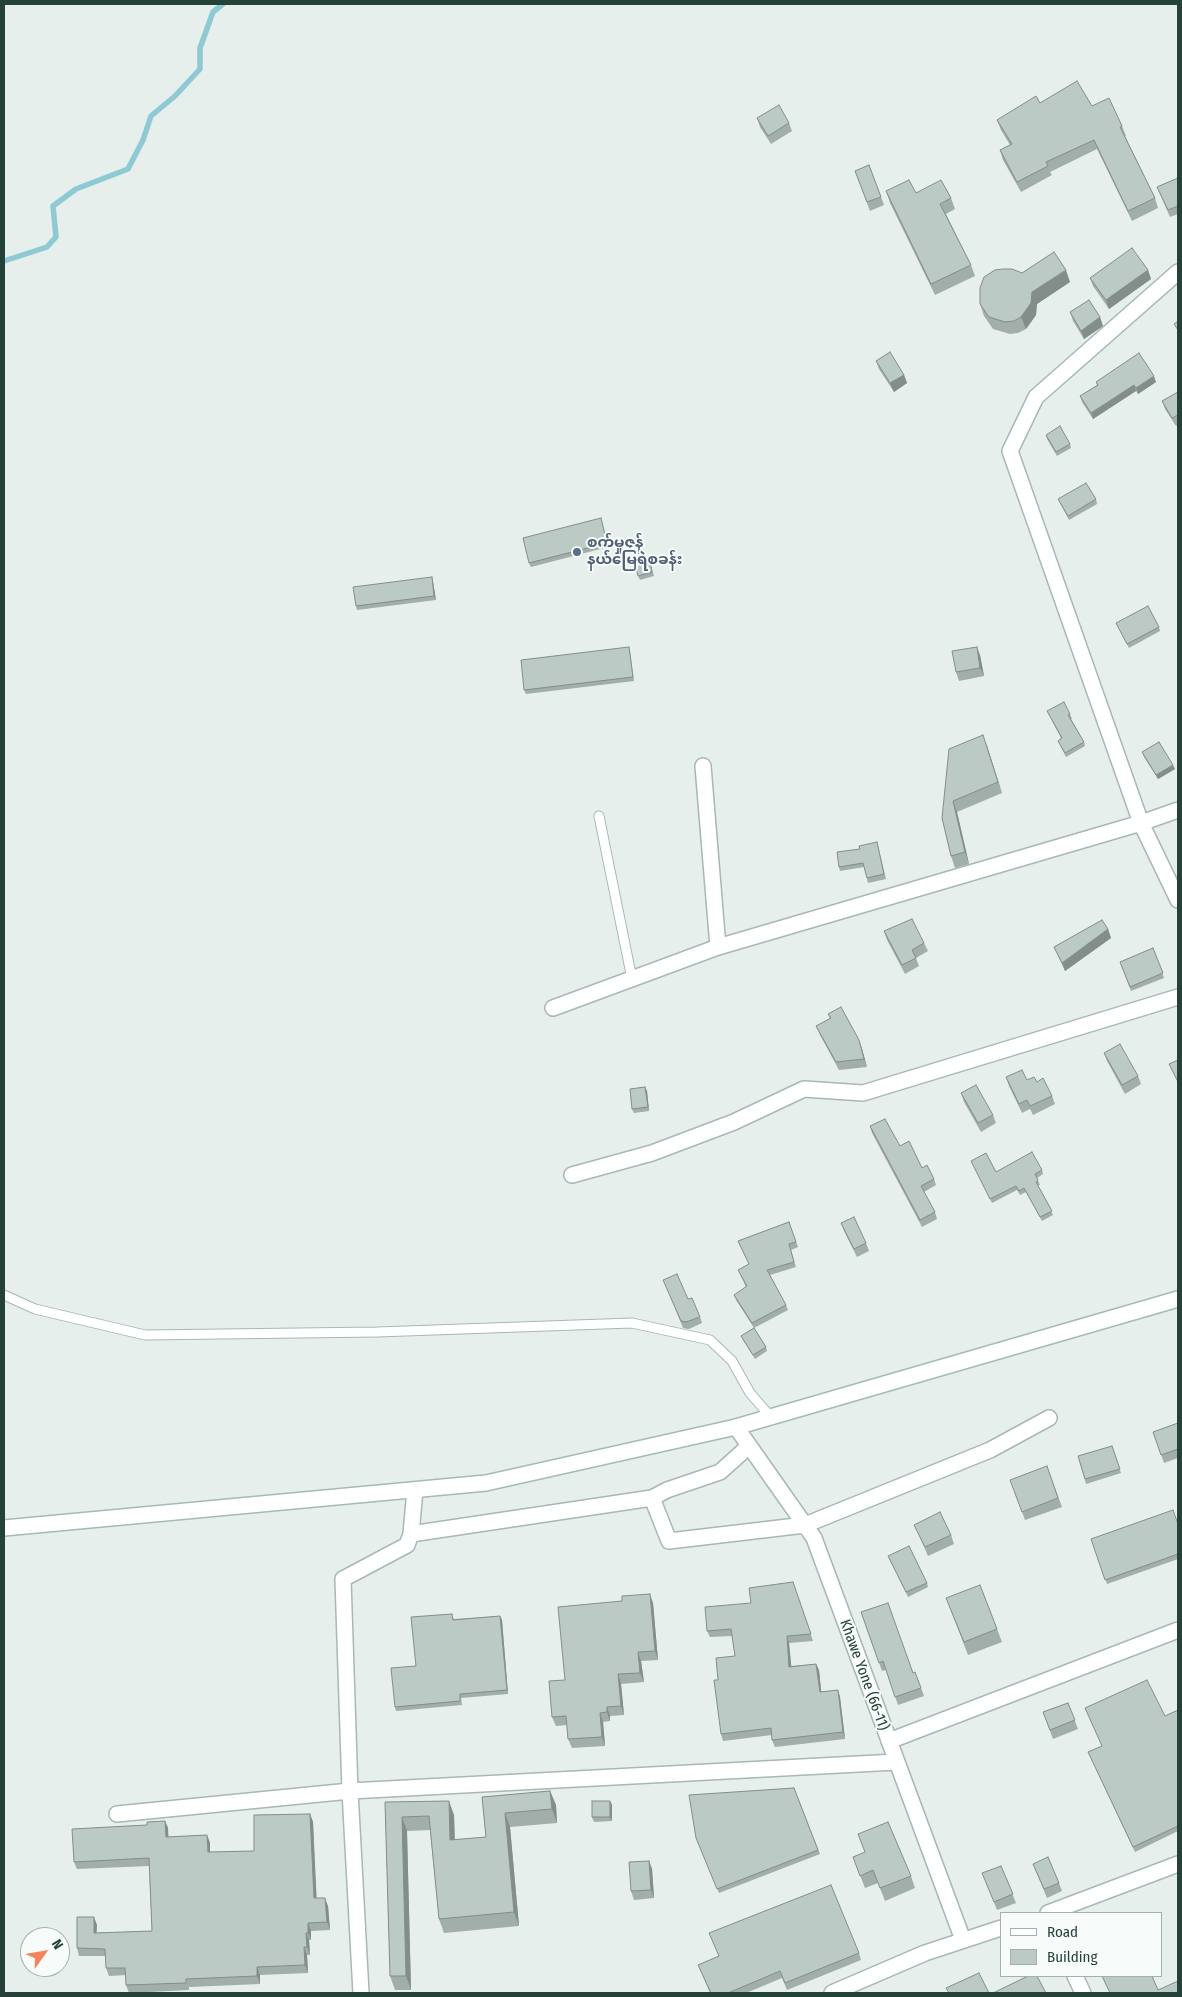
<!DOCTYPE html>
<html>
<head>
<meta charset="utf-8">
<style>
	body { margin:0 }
	#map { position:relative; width:1182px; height:1997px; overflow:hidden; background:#e6efeb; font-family:"Fira Sans Condensed",sans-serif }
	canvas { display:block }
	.frame { position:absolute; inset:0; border:5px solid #24423a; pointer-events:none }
	.legend { position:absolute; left:1000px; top:1912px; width:162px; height:65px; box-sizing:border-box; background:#f7fbf9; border:1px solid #a3b1ad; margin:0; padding:6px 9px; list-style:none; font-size:15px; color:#24423a }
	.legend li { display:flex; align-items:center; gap:10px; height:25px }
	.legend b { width:25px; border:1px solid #a3b1ad }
	.north { position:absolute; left:20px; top:1927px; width:50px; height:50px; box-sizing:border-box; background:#f7fbf9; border:1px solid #a3b1ad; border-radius:50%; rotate:58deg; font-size:14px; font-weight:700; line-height:20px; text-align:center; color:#24423a }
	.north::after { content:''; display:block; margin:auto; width:18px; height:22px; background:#f4845f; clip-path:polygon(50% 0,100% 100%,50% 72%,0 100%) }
</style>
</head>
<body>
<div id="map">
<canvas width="1182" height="1997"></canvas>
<div class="frame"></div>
<ul class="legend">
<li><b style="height:6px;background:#fff"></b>Road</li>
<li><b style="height:14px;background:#bbcac4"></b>Building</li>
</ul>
<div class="north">N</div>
</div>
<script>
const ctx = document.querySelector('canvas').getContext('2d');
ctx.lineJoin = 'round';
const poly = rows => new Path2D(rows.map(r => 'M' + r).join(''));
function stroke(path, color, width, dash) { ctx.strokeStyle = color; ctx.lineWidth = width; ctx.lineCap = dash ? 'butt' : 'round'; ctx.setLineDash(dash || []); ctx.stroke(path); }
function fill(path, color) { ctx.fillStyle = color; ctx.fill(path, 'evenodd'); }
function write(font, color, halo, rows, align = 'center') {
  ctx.font = font + ' "Fira Sans Condensed","Noto Sans Myanmar",sans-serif'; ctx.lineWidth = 4; ctx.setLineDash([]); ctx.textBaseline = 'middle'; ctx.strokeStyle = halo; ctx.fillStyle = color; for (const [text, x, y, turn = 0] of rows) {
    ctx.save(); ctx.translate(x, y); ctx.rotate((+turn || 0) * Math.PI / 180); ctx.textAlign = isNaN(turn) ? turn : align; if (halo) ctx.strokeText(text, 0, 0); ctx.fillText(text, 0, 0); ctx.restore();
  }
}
stroke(poly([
	[4,261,47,247,56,237,53,206,76,189,128,169,143,140,151,116,175,96,200,69,200,48,213,12,223,4]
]), '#8ec9d4', 5.5);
const service = poly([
	[599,816,632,979],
	[4,1295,35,1309,145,1335,377,1332,632,1323,710,1340,732,1361,750,1393,770,1416]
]);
const minor = poly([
	[1178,272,1036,397,1010,451,1141,823,1178,900],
	[703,766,718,947],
	[553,1008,718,947,1141,823,1178,810],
	[572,1175,652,1153,734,1122,804,1089,863,1093,1178,997],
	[736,1427,814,1538,963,1940],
	[652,1498,669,1541,805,1525,990,1450,1049,1418],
	[411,1534,652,1498,667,1490,720,1472,749,1446],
	[889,1741,1178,1630],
	[117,1814,350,1791,896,1762],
	[1048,1913,1178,1864],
	[1075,1976,1083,1993],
	[361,1993,350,1791,343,1579,407,1545,411,1534,415,1490],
	[832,1993,925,1953,1001,1928]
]);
const secondary = poly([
	[4,1528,486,1483,736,1427,1178,1299]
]);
stroke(service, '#a8b8b2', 11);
stroke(minor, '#a8b8b2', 18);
stroke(secondary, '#a4bbb3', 18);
stroke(service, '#fff', 9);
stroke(minor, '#fff', 15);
stroke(secondary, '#fff', 15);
fill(poly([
	[1040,103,1092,106,1122,126,1126,136,1125,136,1155,198,1158,208,1132,221,1097,149,1050,172,1052,175,1021,192,1003,160,1000,150,1010,145,1001,130,997,120],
	[757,118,789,123,792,131,771,144,760,127],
	[869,165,884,205,870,211,855,171],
	[1178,172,1178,214,1170,217,1157,187,1178,178],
	[886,191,916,193,951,198,955,209,946,214,971,265,975,276,935,295,890,203],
	[1148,270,1151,279,1109,309,1093,286,1090,278],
	[1022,273,1070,282,1037,304,1036,315,1026,329,1018,333,1010,334,993,329,984,316,980,304],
	[1070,312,1100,317,1103,326,1084,339,1073,321],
	[876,361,904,375,907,383,894,392,879,369],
	[1096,382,1156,382,1138,394,1136,391,1093,419,1082,402,1080,396,1097,385],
	[1178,392,1178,425,1176,426,1165,409,1162,401],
	[1046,435,1070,444,1071,448,1057,456,1047,439],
	[1058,499,1096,499,1097,504,1069,520,1060,503],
	[601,518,608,547,531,567,529,563],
	[650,562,654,576,640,580,638,576],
	[433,582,436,600,357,610,356,606],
	[1116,623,1159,627,1160,631,1129,648],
	[629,647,630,651,634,681,526,694,524,690],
	[980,655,984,676,959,681,956,672],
	[1047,711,1070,714,1072,719,1071,719,1084,742,1085,746,1066,757,1058,741,1061,738],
	[987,746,1002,793,957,812,969,864,955,868,951,856,942,818],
	[1142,752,1175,769,1158,779,1144,757],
	[877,842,886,879,868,883,864,867,840,871,839,867,860,849],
	[1108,929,1111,938,1065,971,1054,947],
	[884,931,924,943,928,951,916,958,919,966,905,974,887,940],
	[1153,948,1164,978,1131,991,1120,962],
	[828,1014,859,1040,862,1049,867,1067,839,1070,820,1035,816,1026,830,1019],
	[1104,1053,1138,1076,1141,1084,1125,1094,1107,1061],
	[1006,1077,1037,1082,1052,1096,1055,1104,1033,1115,1030,1109,1022,1113,1009,1086],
	[645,1087,647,1091,649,1111,634,1113,632,1109],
	[961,1093,993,1115,996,1123,981,1132,964,1102],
	[870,1126,900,1146,934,1179,936,1185,924,1192,935,1212,937,1219,922,1227,872,1133],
	[971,1161,996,1172,1042,1170,1043,1174,1037,1178,1040,1185,1038,1185,1053,1215,1042,1221,1026,1192,1020,1195,1017,1190,992,1203],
	[789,1222,798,1247,791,1250,796,1267,770,1275,786,1305,788,1310,754,1328,766,1347,767,1351,755,1359,743,1340,741,1336,754,1328,736,1300,734,1295,746,1287,738,1270,749,1264,738,1241],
	[841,1223,866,1243,869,1251,857,1257,844,1231],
	[666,1286,688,1299,700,1317,702,1323,689,1329,683,1328],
	[1178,1423,1178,1458,1164,1463,1153,1432],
	[1112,1446,1121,1473,1086,1484,1078,1456],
	[1047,1466,1062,1507,1025,1520,1013,1488],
	[1178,1524,1178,1559,1107,1584,1091,1539],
	[914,1525,951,1535,954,1544,928,1556,918,1533],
	[888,1556,927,1583,928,1587,908,1597],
	[793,1582,813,1641,789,1643,791,1666,816,1664,819,1670,821,1692,838,1690,840,1697,845,1739,775,1747,772,1740,772,1735,723,1741,721,1734,718,1680,735,1656,732,1636,710,1637,707,1631],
	[980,1585,1002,1642,968,1655,951,1611],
	[653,1603,658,1660,641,1661,644,1682,621,1684,624,1715,610,1716,610,1721,603,1722,605,1746,572,1748,568,1739,567,1725,556,1726,552,1717,565,1680],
	[861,1612,913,1673,915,1672,924,1696,898,1705,886,1670,882,1671],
	[500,1616,502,1620,508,1694,461,1698,462,1705,396,1711,395,1707,416,1666,454,1618,454,1619],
	[1068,1703,1078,1729,1053,1739,1043,1712],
	[1085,1708,1165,1716,1178,1710,1178,1831,1135,1852,1088,1752,1102,1746],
	[794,1788,820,1854,719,1893,696,1838],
	[550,1791,556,1805,557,1823,510,1827,519,1926,444,1933,439,1919,430,1830,407,1831,411,1990,395,1990,390,1976,385,1802,454,1815,455,1840,486,1837,482,1797],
	[610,1801,612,1805,612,1821,594,1822,592,1817],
	[310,1814,313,1822,316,1898,328,1906,330,1930,311,1931,311,1940,309,1940,310,1955,307,1955,308,1973,260,1975,260,1984,189,1987,189,1990,129,1993,126,1985,126,1975,109,1976,106,1968,106,1956,79,1956,77,1948,97,1925,96,1933,152,1931,149,1866,77,1869,74,1862,147,1825,165,1821,168,1828,168,1837,207,1835,210,1843,210,1852,254,1851],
	[858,1834,911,1876,915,1888,885,1901,878,1883,865,1888,853,1857,865,1852],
	[649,1861,652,1869,654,1898,634,1900,631,1891],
	[1033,1864,1059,1883,1062,1891,1047,1898],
	[1001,1866,1016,1903,997,1910,986,1882],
	[709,1933,859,1953,861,1960,787,1990,782,1978,746,1993,710,1993,698,1965,719,1956]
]), '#a1aea9');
fill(poly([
	[1066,270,1070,282,1037,304,1036,315,1026,329,1021,317,1032,292],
	[1148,270,1151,279,1109,309,1106,300],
	[1100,317,1103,326,1084,339,1081,331],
	[904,375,907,383,894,392,890,383],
	[1154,376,1156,382,1138,394,1136,388],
	[1134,385,1136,391,1093,419,1091,413],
	[432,577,433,582,436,600,434,596],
	[977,647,980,655,984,676,980,668],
	[983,735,987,746,1002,793,998,782],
	[1173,765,1175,769,1158,779,1156,775],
	[953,801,957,812,969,864,965,852],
	[1108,929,1111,938,1065,971,1062,963],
	[859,1040,862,1049,867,1067,864,1059],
	[645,1087,647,1091,649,1111,648,1107],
	[650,1594,653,1603,658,1660,655,1651],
	[500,1616,502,1620,508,1694,507,1690],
	[787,1636,789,1643,792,1673,789,1667],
	[638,1652,641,1661,644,1682,640,1673],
	[816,1664,819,1670,822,1699,820,1692],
	[618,1674,621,1684,624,1715,621,1706],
	[838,1690,840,1697,845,1739,843,1732],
	[607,1707,610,1716,610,1721,607,1712],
	[600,1713,603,1722,605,1746,602,1737],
	[550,1791,556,1805,557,1823,552,1809],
	[449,1801,454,1815,455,1855,450,1840],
	[610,1801,612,1805,612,1821,610,1817],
	[505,1813,510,1827,519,1926,514,1912],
	[310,1814,313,1822,317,1906,314,1898],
	[402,1817,407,1831,411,1990,406,1976],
	[165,1821,168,1828,169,1845,166,1837],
	[207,1835,210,1843,210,1860,208,1852],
	[649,1861,652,1869,654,1898,651,1890],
	[325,1898,328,1906,330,1930,327,1922],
	[94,1917,97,1925,96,1941,94,1933],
	[308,1923,311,1931,311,1940,308,1933],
	[306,1933,309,1940,310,1955,307,1947],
	[304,1947,307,1955,308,1973,305,1965],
	[257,1967,260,1975,260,1984,257,1976]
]), '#838d89');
const building = poly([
	[1077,81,1092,106,1109,98,1122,126,1120,127,1155,198,1128,211,1094,140,1046,162,1048,166,1017,182,1000,150,1012,144,997,120,1036,96,1040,103,1077,81],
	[779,105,789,123,768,136,757,118,779,105],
	[869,165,881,197,867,202,855,171,869,165],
	[1178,178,1178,206,1168,210,1157,187,1178,178],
	[909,180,916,193,941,180,951,198,940,204,971,265,931,284,886,191,909,180],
	[1132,248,1148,270,1106,300,1090,278,1132,248],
	[1054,252,1066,270,1032,292,1031,303,1021,317,1014,321,1005,322,989,317,980,304,980,288,984,277,995,270,1003,269,1012,269,1022,273,1054,252],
	[1089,300,1100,317,1081,331,1070,312,1089,300],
	[1178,321,1178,330,1174,324,1178,321],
	[890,352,904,375,890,383,876,361,890,352],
	[1139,353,1154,376,1136,388,1134,385,1091,413,1080,396,1098,385,1096,382,1139,353],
	[1178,392,1178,415,1172,418,1162,401,1178,392],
	[1060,426,1070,444,1056,452,1046,435,1060,426],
	[1086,483,1096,499,1068,516,1058,499,1086,483],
	[601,518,607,543,529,563,523,538,601,518],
	[649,557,652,572,638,576,634,561,649,557],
	[432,577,434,596,356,606,353,587,432,577],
	[1148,606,1159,627,1127,644,1116,623,1148,606],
	[629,647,633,677,524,690,521,660,629,647],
	[977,647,980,668,956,672,952,651,977,647],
	[1064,702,1070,714,1068,715,1084,742,1065,753,1058,741,1062,738,1047,711,1064,702],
	[983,735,998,782,953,801,965,852,951,856,942,818,949,749,983,735],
	[1159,742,1173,765,1156,775,1142,752,1159,742],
	[877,842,884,874,867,878,863,863,839,867,837,852,860,849,859,846,877,842],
	[912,919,924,943,912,950,916,958,902,965,884,931,912,919],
	[1102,920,1108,929,1062,963,1054,947,1102,920],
	[1153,948,1163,973,1130,987,1120,962,1153,948],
	[841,1007,859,1040,864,1059,836,1062,816,1026,831,1018,828,1014,841,1007],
	[1120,1044,1138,1076,1122,1085,1104,1053,1120,1044],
	[1178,1060,1178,1082,1169,1064,1178,1060],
	[1022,1070,1027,1080,1034,1077,1037,1082,1043,1078,1052,1096,1030,1106,1027,1100,1019,1104,1006,1077,1022,1070],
	[976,1085,993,1115,978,1123,961,1093,976,1085],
	[645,1087,648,1107,632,1109,630,1089,645,1087],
	[885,1119,900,1146,909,1141,922,1168,927,1165,934,1179,921,1186,935,1212,920,1220,870,1126,885,1119],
	[1032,1152,1042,1170,1035,1174,1038,1180,1036,1182,1052,1211,1040,1217,1024,1188,1019,1191,1016,1186,990,1199,971,1161,986,1153,996,1172,1032,1152],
	[854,1217,866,1243,854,1249,841,1223,854,1217],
	[789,1222,796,1242,789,1244,794,1262,767,1270,786,1305,752,1323,734,1295,747,1286,738,1270,749,1264,738,1241,789,1222],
	[677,1274,688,1299,692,1298,700,1317,686,1322,681,1321,663,1280,677,1274],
	[754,1328,766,1347,753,1355,741,1336,754,1328],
	[1178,1423,1178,1449,1161,1455,1153,1432,1178,1423],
	[1112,1446,1120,1469,1085,1479,1078,1456,1112,1446],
	[1047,1466,1058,1498,1022,1512,1010,1480,1047,1466],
	[1173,1510,1178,1524,1178,1554,1105,1580,1091,1539,1173,1510],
	[940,1512,951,1535,925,1547,914,1525,940,1512],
	[909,1546,927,1583,906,1592,888,1556,909,1546],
	[793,1582,811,1634,787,1636,789,1667,816,1664,820,1692,838,1690,843,1732,772,1740,771,1728,721,1734,714,1680,718,1680,716,1658,735,1656,731,1629,707,1631,705,1607,751,1603,749,1588,793,1582],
	[980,1585,997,1629,964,1642,946,1598,980,1585],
	[650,1594,655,1651,638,1652,640,1673,618,1674,621,1706,607,1707,607,1712,600,1713,602,1737,568,1739,566,1716,552,1717,549,1681,565,1680,558,1607,622,1601,622,1596,650,1594],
	[888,1603,913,1673,915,1672,921,1688,895,1697,883,1661,879,1663,861,1612,888,1603],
	[452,1614,453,1620,500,1616,507,1690,460,1694,460,1701,395,1707,391,1668,416,1666,411,1617,452,1614],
	[1147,1680,1165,1716,1178,1710,1178,1826,1133,1847,1088,1752,1102,1746,1085,1708,1147,1680],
	[1068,1703,1075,1720,1050,1730,1043,1712,1068,1703],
	[794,1788,818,1850,717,1889,696,1838,689,1795,794,1788],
	[550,1791,552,1809,505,1813,514,1912,439,1919,429,1816,402,1817,406,1976,390,1976,385,1802,449,1801,450,1840,486,1837,482,1797,550,1791],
	[592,1801,610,1801,610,1817,592,1817,592,1801],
	[310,1814,314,1898,325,1898,327,1922,308,1923,308,1933,306,1933,307,1947,304,1947,305,1965,257,1967,257,1976,186,1979,186,1983,126,1985,125,1968,106,1968,105,1949,77,1948,77,1917,94,1917,94,1933,152,1931,149,1858,74,1862,72,1829,147,1825,147,1822,165,1821,166,1837,207,1835,208,1852,254,1851,254,1815,310,1814],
	[888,1822,911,1876,880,1888,873,1870,860,1876,853,1857,865,1852,858,1834,888,1822],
	[1048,1857,1059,1883,1044,1889,1033,1864,1048,1857],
	[649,1861,651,1890,631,1891,629,1862,649,1861],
	[1001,1866,1013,1894,994,1902,982,1873,1001,1866],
	[831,1885,859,1953,785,1983,780,1971,728,1993,711,1993,698,1965,719,1956,709,1933,831,1885],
	[979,1973,989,1993,949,1993,946,1988,979,1973],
	[1028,1976,1037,1976,1046,1993,993,1993,1028,1976],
	[1102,1976,1152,1976,1158,1990,1178,1981,1178,1993,1110,1993,1102,1976]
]);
fill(building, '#bbcac4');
stroke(building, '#838d89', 1);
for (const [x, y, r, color] of [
	[577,552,5,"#5c6f8a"]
]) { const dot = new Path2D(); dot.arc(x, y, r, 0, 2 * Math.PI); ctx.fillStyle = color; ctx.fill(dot); stroke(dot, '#f7fbf9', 2); }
write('bold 15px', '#4e5e75', '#f7fbf9', [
	["စက်မှုဇုန်",587,543],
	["နယ်မြေရဲစခန်း",587,560]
], 'left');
write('15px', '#24423a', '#f7fbf9', [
	["Khawe Yone (66-11)",864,1675,70]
]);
</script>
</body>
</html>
